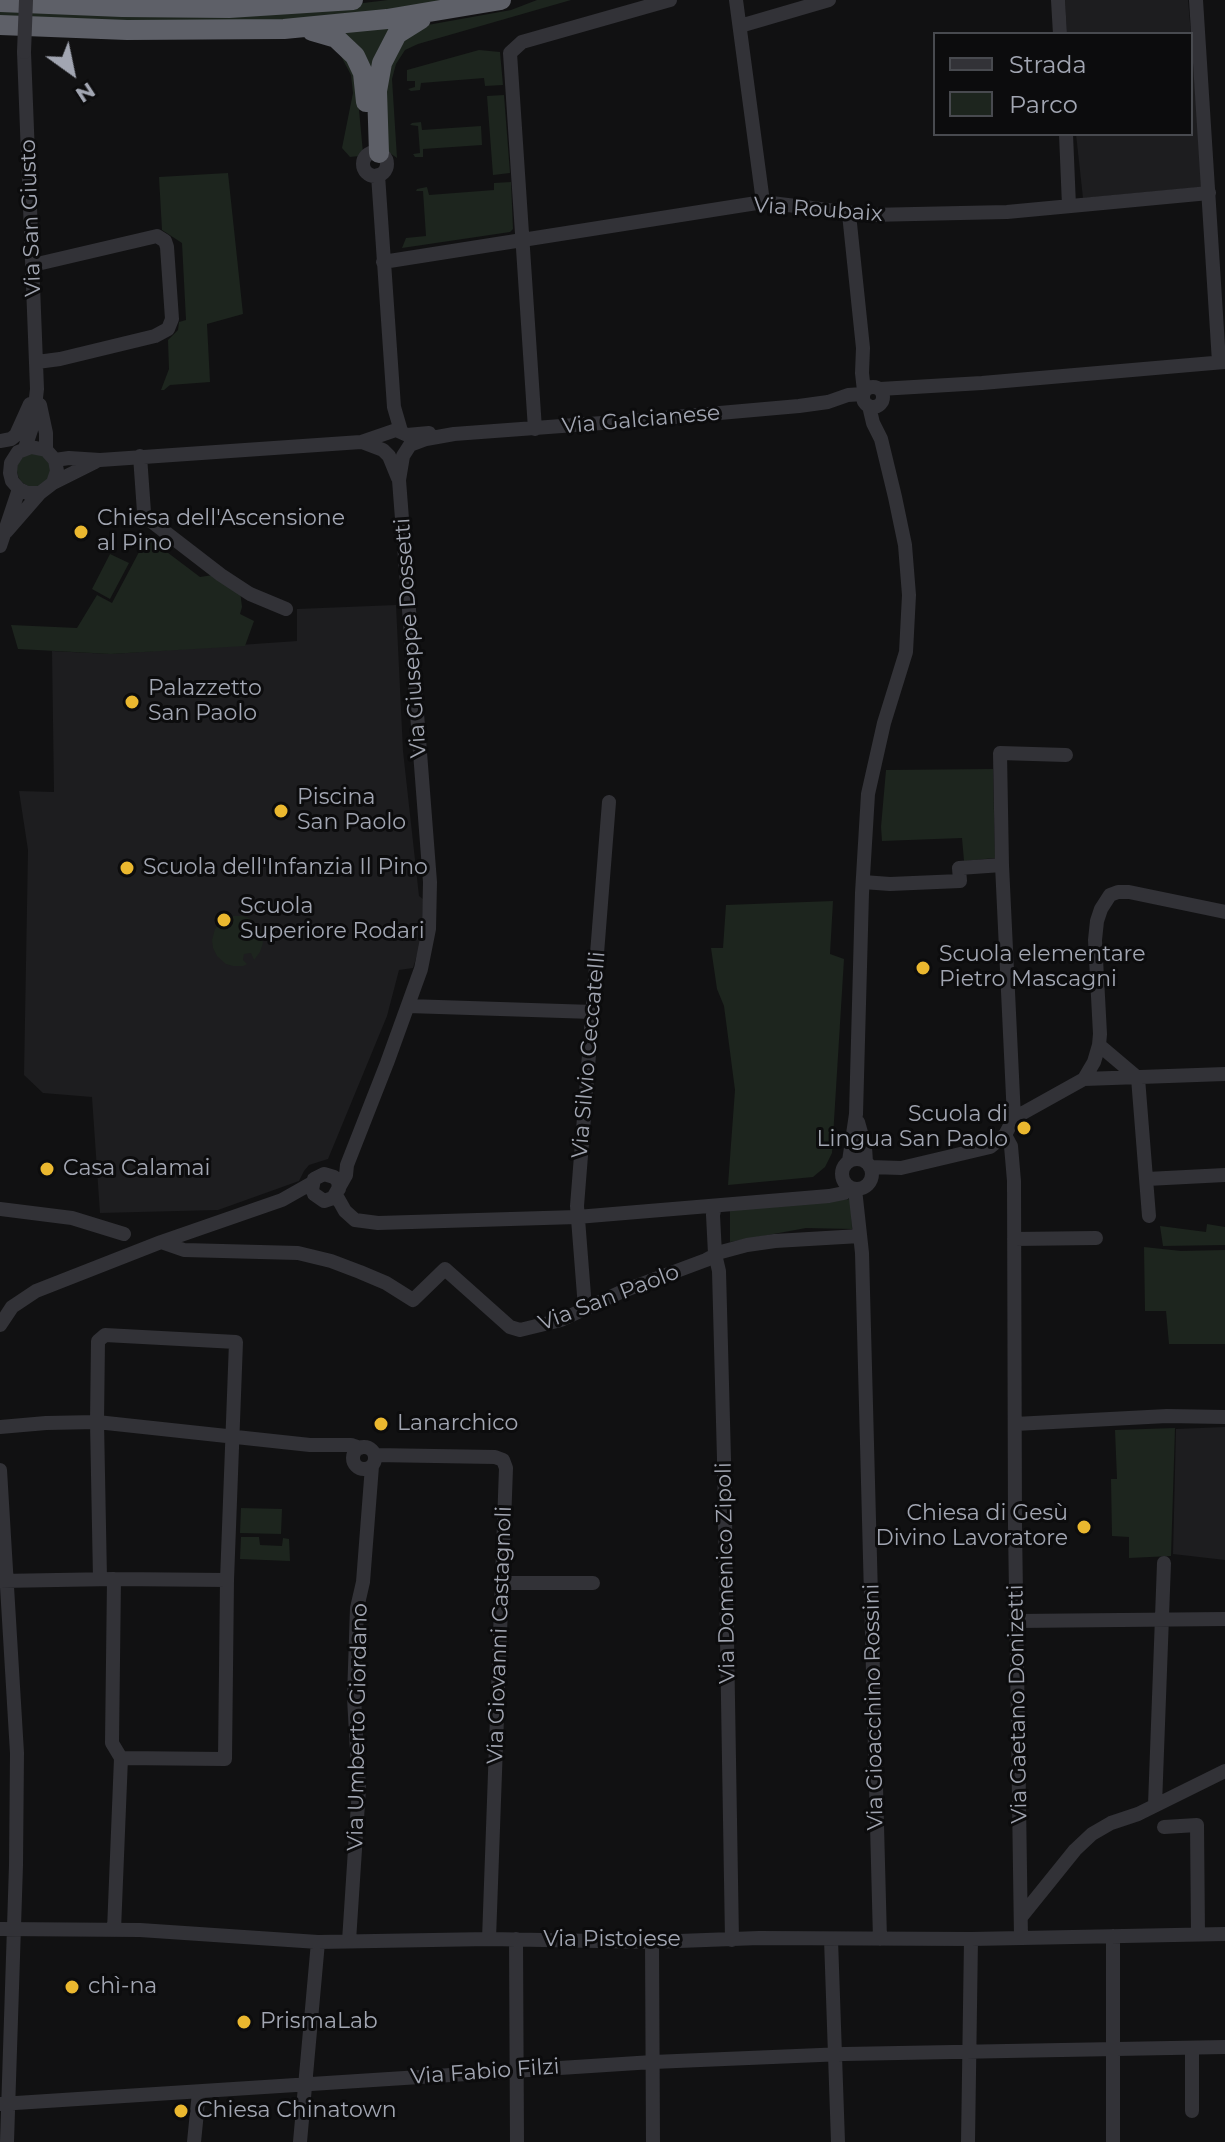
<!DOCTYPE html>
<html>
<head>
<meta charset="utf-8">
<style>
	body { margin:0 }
	#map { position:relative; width:1225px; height:2142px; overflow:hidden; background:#111112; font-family:Montserrat,sans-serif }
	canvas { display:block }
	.legend { position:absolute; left:933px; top:32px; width:260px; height:104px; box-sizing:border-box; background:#0c0c0d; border:2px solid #484a4f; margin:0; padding:10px 14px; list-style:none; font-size:24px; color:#a2a6b2 }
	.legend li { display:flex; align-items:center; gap:16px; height:40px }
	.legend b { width:40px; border:2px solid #484a4f }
	.north { position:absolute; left:32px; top:32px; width:80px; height:80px; -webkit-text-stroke:6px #0c0c0d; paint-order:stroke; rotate:147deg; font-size:22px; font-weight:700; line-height:32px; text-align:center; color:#a2a6b2 }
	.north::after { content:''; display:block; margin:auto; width:28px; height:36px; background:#a2a6b2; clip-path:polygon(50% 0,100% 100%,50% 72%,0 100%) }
</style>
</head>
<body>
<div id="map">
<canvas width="1225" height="2142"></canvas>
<ul class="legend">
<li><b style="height:10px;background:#323237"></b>Strada</li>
<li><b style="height:22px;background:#1d251e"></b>Parco</li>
</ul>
<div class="north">N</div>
</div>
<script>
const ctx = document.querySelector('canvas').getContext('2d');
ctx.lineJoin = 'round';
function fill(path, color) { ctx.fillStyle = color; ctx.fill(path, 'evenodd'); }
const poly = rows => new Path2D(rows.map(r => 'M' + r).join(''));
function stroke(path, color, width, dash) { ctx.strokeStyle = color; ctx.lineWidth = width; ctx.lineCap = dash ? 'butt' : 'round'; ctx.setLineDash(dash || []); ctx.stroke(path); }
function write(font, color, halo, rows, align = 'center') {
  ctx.font = font + ' Montserrat,sans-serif'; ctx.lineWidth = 6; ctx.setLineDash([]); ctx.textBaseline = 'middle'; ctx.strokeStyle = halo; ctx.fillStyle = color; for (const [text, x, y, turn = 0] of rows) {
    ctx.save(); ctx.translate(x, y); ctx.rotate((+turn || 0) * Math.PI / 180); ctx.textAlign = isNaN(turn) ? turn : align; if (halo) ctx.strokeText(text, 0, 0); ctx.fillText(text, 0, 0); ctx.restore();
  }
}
fill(poly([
	[1065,0,1188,0,1191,34,1067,34],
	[1191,36,1203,187,1083,198,1076,134,1191,134],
	[396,605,403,751,419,896,423,899,421,942,413,968,399,970,387,1016,328,1159,309,1165,304,1171,299,1181,218,1210,100,1213,92,1097,43,1093,24,1075,28,850,19,791,54,792,52,651,111,654,297,641,297,609],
	[1225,1427,1225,1560,1173,1554,1176,1429]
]), '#1d1d1f');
fill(poly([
	[388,0,469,0,300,22,0,19,0,7,347,5],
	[537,0,571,0,418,44,405,50,396,64,392,79,397,158,387,151,381,98,391,50,422,26,511,10],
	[394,24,374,75,337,30],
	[316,37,351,58,358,99,363,153,359,156,350,157,342,148,353,93,351,75,341,56,331,46],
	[479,50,500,52,503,85,485,86,484,78,421,83,420,90,411,91,408,89,415,87,415,81,407,81,407,70],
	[504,95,510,173,493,175,487,96],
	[421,122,422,130,481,126,482,145,423,149,423,157,415,157,413,154,420,153,418,126,410,125,412,123],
	[228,173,243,314,207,324,210,382,170,385,164,390,161,390,169,369,168,340,178,330,179,322,186,320,182,243,162,230,159,177],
	[511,182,513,229,510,232,402,248,406,238,426,236,423,191,416,191,417,189,427,187,429,195,494,190,494,183],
	'17 470a17 17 0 1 1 34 0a17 17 0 1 1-34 0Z',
	[147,537,200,577,213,575,240,591,242,607,240,614,254,621,245,646,111,654,18,649,11,625,77,628,97,595,112,603],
	[110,554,129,563,110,599,92,589],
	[993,769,995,858,964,861,962,838,882,841,881,827,886,770],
	[833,901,830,954,844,959,832,1153,825,1167,813,1177,728,1185,735,1090,724,1006,717,989,711,948,723,948,726,905],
	[230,916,243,916,251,919,258,925,262,934,263,943,260,952,254,960,251,953,244,954,243,960,247,964,243,966,233,966,226,964,217,956,213,948,212,940,215,929,223,920],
	[851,1199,852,1229,806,1228,730,1242,730,1210],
	[1207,1224,1225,1227,1225,1245,1163,1246,1160,1226,1206,1232],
	[1144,1247,1181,1251,1225,1250,1225,1344,1169,1344,1166,1311,1145,1311],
	[1175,1428,1171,1556,1129,1558,1129,1537,1112,1536,1111,1479,1117,1479,1115,1430],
	[241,1508,282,1509,281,1534,240,1533],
	[241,1537,259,1537,260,1545,282,1546,283,1538,289,1539,290,1561,240,1559]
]), '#1d251e');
stroke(poly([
	[736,0,763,202],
	[1058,0,1060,34],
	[1196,0,1219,362],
	[740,26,829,0],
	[24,52,37,389,33,424,25,448],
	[1066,134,1069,206],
	'363 164a12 12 0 1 1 24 0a12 12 0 1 1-24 0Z',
	[378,175,394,407,401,431],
	[849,214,863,348,862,373,864,391],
	[383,262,763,202,869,215,1007,212,1209,193],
	[33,265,157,236,165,241,167,247,172,319,168,329,155,336,60,359,37,362],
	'863 397a10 10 0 1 1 20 0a10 10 0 1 1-20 0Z',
	[880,389,982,383,1225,362],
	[40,405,46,433,46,450],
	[535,429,510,53,522,42,670,0],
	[0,441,11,439,16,435,30,404],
	[362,442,383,450,389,456,398,478],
	[140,456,144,512,147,518,221,575,250,594,286,609],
	[55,460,69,458,100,460,361,442,396,430,407,435,429,433],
	[40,493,27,493,19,489,12,481,10,473,11,463,18,452,31,447,46,450,55,460,57,471,53,483],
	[6,532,40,493,53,483,95,462],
	[0,546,19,489],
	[863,882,890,884,960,881,959,868,1002,865],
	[408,1006,593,1012],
	[1099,1045,1138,1078,1149,1216],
	[1084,1079,1225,1074],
	[1014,1118,1002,865,1000,753,1066,755],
	[858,1122,865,1147,866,1162],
	[1005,1135,1011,1146,1014,1181,1015,1526,1021,1938],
	'842 1174a15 15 0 1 1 30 0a15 15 0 1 1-30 0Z',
	[849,1161,856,1114,862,893,868,794,884,723,906,652,909,595,905,545,895,497,881,439,873,423,869,406],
	[870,1167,901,1168,990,1147,1005,1135,1014,1118,1084,1079,1094,1062,1099,1045,1100,1034,1095,940,1097,921,1101,909,1110,895,1118,892,1129,892,1225,912],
	[1147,1179,1225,1175],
	[855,1189,862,1253,880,1939],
	[312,1190,314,1179,324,1174,334,1177,338,1181,339,1189],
	[314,1194,324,1201,333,1198,346,1175,347,1165,387,1063,421,969,429,929,430,882,399,480,403,456,410,445,426,439,454,434,629,421,799,406,828,402,848,395,863,394],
	[336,1195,345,1211,355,1220,378,1223,577,1217,829,1196,844,1193,851,1188],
	[715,1206,713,1215,715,1254,719,1271,724,1459,732,1940],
	[0,1209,72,1218,124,1234],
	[1014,1239,1096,1238],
	[161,1242,184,1250,298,1253,331,1261,360,1272,386,1283,413,1300,445,1269,510,1327,520,1330,561,1320,623,1291,706,1260,721,1252,747,1245,775,1241,860,1236],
	[585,1308,577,1206,609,802],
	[0,1325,12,1307,36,1291,161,1242,282,1200,312,1183],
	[1015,1424,1167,1416,1225,1417],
	[0,1427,46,1423,97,1422,310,1445,351,1445,360,1448],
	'353 1458a11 11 0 1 1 22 0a11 11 0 1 1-22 0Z',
	[375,1455,495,1457,503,1460,506,1468,489,1939],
	[0,1470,17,1753,16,1865,7,2142],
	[100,1579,97,1422,98,1341,105,1335,236,1342,227,1580,225,1759,121,1758,114,1930],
	[114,1579,112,1743,121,1758],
	[0,1581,114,1579,227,1580],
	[502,1583,593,1583],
	[1017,1621,1225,1619],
	[1155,1805,1164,1563],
	[1164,1827,1197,1825,1198,1934],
	[1021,1917,1075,1850,1092,1834,1111,1823,1138,1814,1225,1771],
	[0,1929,140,1930,318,1942,489,1939,652,1942,759,1938,971,1939,1225,1934],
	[516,1939,517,2142],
	[831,1939,838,2142],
	[349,1941,359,1788,354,1697,357,1608,363,1582,372,1466],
	[652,1942,653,2142],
	[0,2104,653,2062,844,2054,1225,2047],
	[1192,2111,1192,2048],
	[194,2142,199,2092],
	[300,2142,318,1942],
	[968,2142,971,1939],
	[1113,2142,1113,1936]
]), '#323237', 14);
stroke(poly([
	[0,2,122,7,229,8,353,0],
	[0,25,127,30,284,29,387,19,501,0],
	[312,31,336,38,355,56,363,73,366,102],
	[379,153,377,91,382,63,397,34,421,19]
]), '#5e6068', 20);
stroke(poly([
	[24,52,26,0]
]), '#323237', 14);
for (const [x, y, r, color] of [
	[81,532,8,"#ebb82f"],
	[132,702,8,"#ebb82f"],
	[281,811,8,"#ebb82f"],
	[127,868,8,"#ebb82f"],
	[224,920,8,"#ebb82f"],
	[923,968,8,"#ebb82f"],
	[1024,1128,8,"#ebb82f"],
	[47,1169,8,"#ebb82f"],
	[381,1424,8,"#ebb82f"],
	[1084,1527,8,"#ebb82f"],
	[72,1987,8,"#ebb82f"],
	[244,2022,8,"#ebb82f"],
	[181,2111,8,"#ebb82f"]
]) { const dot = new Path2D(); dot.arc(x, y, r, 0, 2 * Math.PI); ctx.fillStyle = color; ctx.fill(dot); stroke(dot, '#0c0c0d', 3); }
write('22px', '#a2a6b2', '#0c0c0d', [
	["Via Roubaix",818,210,4],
	["Via San Giusto",31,218,-92],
	["Via Galcianese",641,420,-5],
	["Via Giuseppe Dossetti",411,638,-94],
	["Via Silvio Ceccatelli",589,1055,-85],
	["Via San Paolo",609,1298,-21],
	["Via Domenico Zipoli",726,1573,-91],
	["Via Giovanni Castagnoli",500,1635,-88],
	["Via Gaetano Donizetti",1018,1704,-91],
	["Via Gioacchino Rossini",874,1707,-91],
	["Via Umberto Giordano",358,1727,-89],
	["Via Pistoiese",612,1940],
	["Via Fabio Filzi",485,2072,-4]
]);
write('22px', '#a2a6b2', '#0c0c0d', [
	["Chiesa dell'Ascensione",97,519],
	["al Pino",97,544],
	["Palazzetto",148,689],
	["San Paolo",148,714],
	["Piscina",297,798],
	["San Paolo",297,823],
	["Scuola dell'Infanzia Il Pino",143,868],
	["Scuola",240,907],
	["Superiore Rodari",240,932],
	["Scuola elementare",939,955],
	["Pietro Mascagni",939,980],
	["Scuola di",1008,1115,"right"],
	["Lingua San Paolo",1008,1140,"right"],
	["Casa Calamai",63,1169],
	["Lanarchico",397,1424],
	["Chiesa di Gesù",1068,1514,"right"],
	["Divino Lavoratore",1068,1539,"right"],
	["chì-na",88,1987],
	["PrismaLab",260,2022],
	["Chiesa Chinatown",197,2111]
], 'left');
</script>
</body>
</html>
